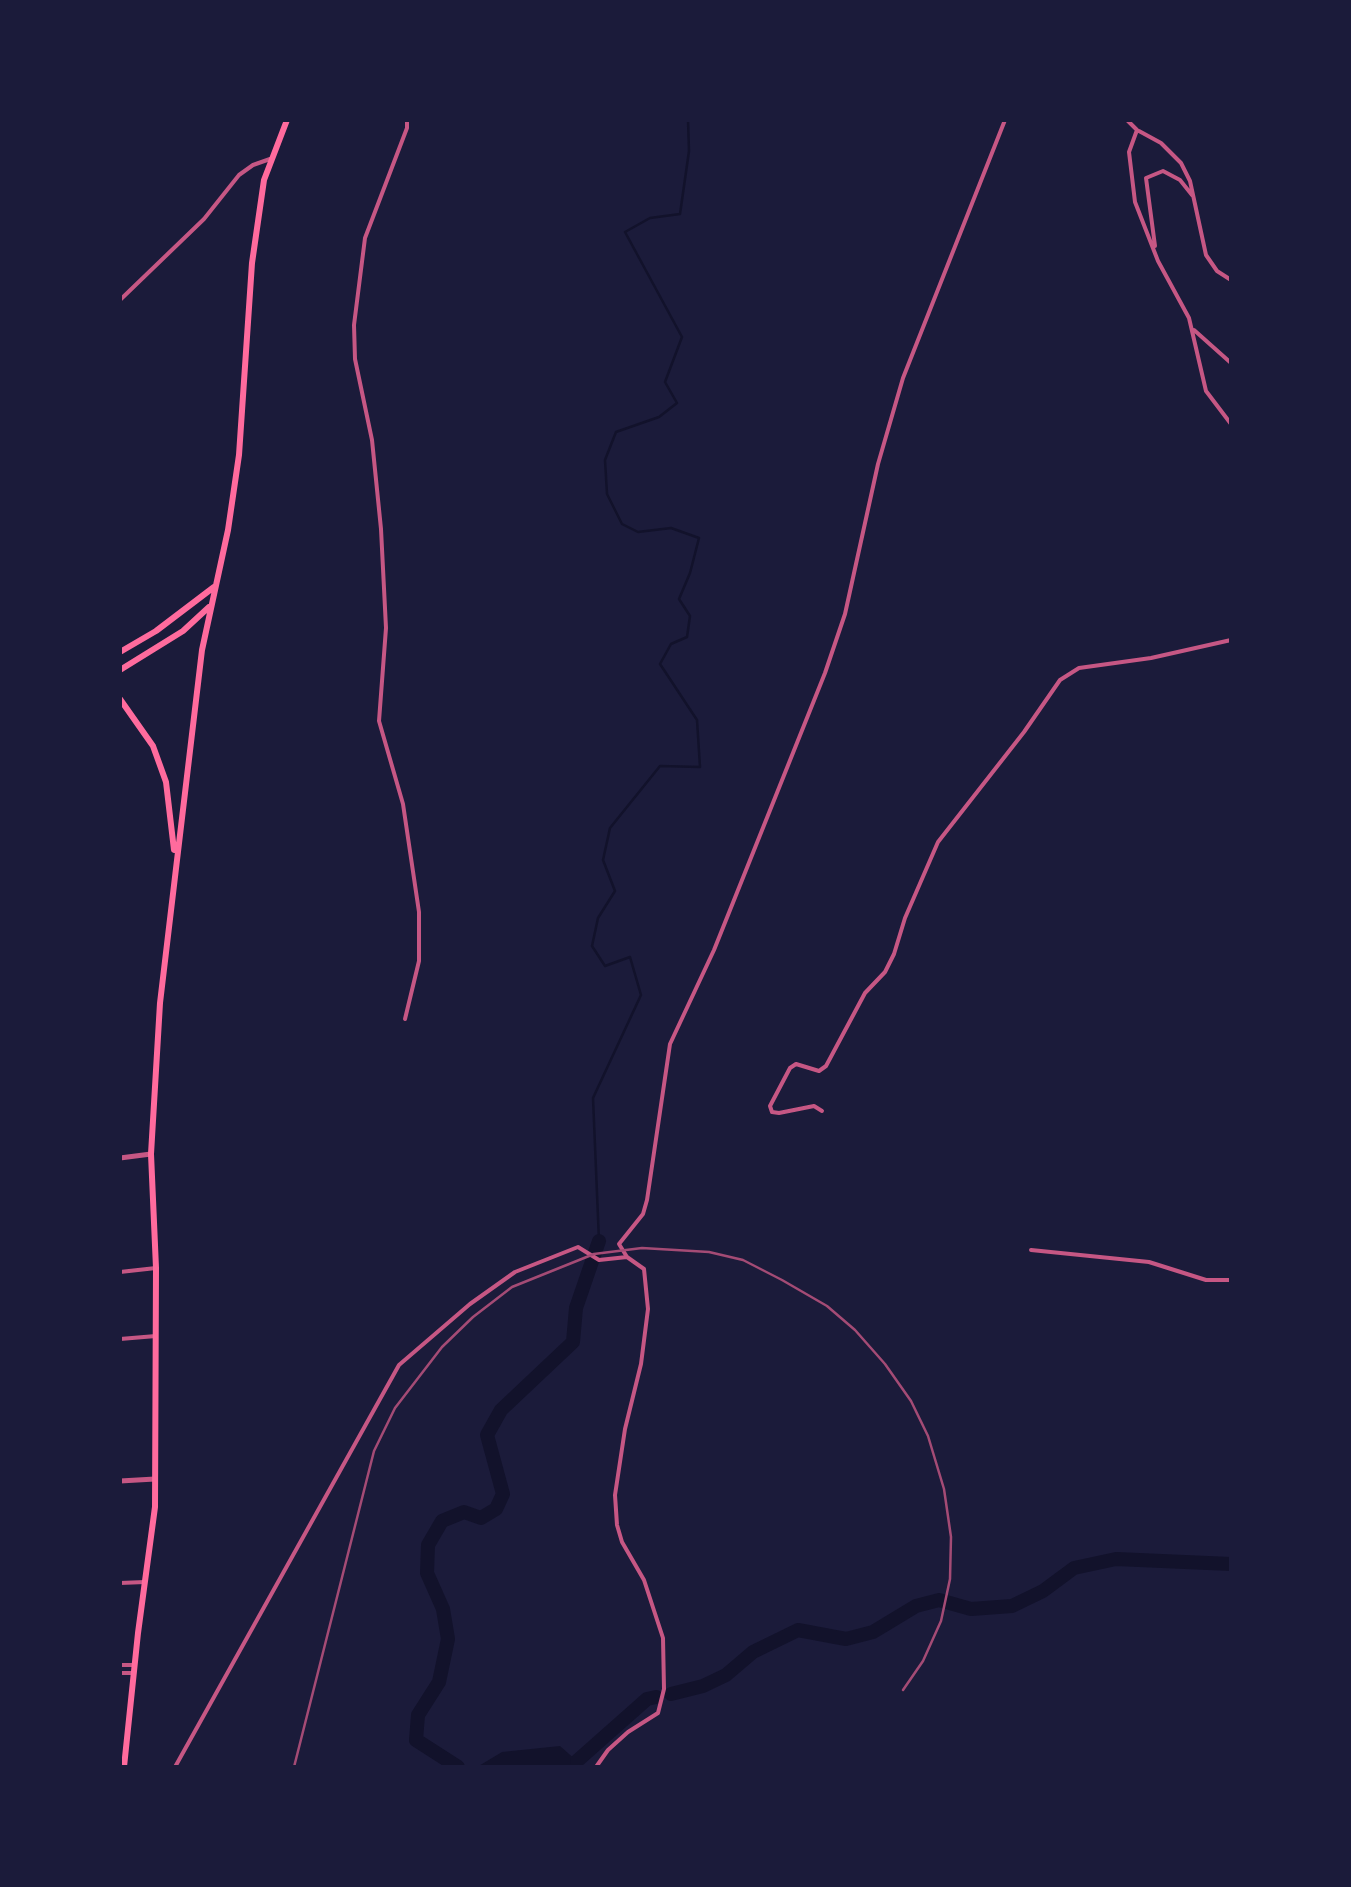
<!DOCTYPE html>
<html>
<head>
<meta charset="utf-8">
<style>
	body { margin:0 }
	#map { position:relative; width:1351px; height:1887px; overflow:hidden; background:#1b1b3a; font-family:Karla,sans-serif }
	canvas { display:block }
	.frame { position:absolute; inset:0; border:122px solid #1b1b3a; pointer-events:none }
</style>
</head>
<body>
<div id="map">
<canvas width="1351" height="1887"></canvas>
<div class="frame"></div>
</div>
<script>
const ctx = document.querySelector('canvas').getContext('2d');
ctx.lineJoin = 'round';
function fill(path, color) { ctx.fillStyle = color; ctx.fill(path, 'evenodd'); }
const poly = rows => new Path2D(rows.map(r => 'M' + r).join(''));
function stroke(path, color, width, dash) { ctx.strokeStyle = color; ctx.lineWidth = width; ctx.lineCap = dash ? 'butt' : 'round'; ctx.setLineDash(dash || []); ctx.stroke(path); }
fill(poly([
	[560,1746,577,1761,577,1767,477,1767,502,1752]
]), '#12122b');
stroke(poly([
	[599,1241,593,1098,641,995,630,957,605,966,592,946,598,918,615,891,603,860,610,828,660,766,700,767,697,720,660,664,671,644,687,637,690,616,679,599,690,573,699,538,671,528,638,532,622,524,607,494,605,460,616,432,659,417,677,403,665,382,682,337,625,232,650,218,680,214,689,151,688,120]
]), '#12122b', 2.5);
stroke(poly([
	[671,1694,703,1686,726,1675,753,1652,798,1630,846,1639,873,1632,916,1606,939,1600,971,1609,1012,1606,1043,1591,1074,1568,1116,1559,1231,1564],
	[577,1761,647,1699,656,1697],
	[458,1767,416,1740,418,1715,439,1682,448,1639,443,1609,427,1573,428,1545,442,1521,464,1512,481,1518,496,1509,503,1494,487,1435,501,1410,573,1342,576,1308,599,1241]
]), '#12122b', 14);
stroke(poly([
	[1127,120,1137,130,1129,152,1135,202,1158,261,1189,318,1206,391,1231,424],
	[1139,131,1161,143,1181,163,1190,181,1206,255,1217,271,1231,280],
	[1155,246,1146,178,1163,171,1180,180,1192,195],
	[120,300,204,219,239,175,253,165,270,159],
	[1194,330,1231,363],
	[405,1019,419,961,419,912,403,804,379,721,386,628,381,529,372,440,355,359,354,325,365,238,407,128,407,120],
	[822,1111,814,1106,779,1113,772,1112,770,1106,790,1068,796,1064,819,1071,826,1066,865,993,885,972,894,954,905,918,938,842,1024,732,1060,680,1079,668,1151,658,1231,640],
	[1031,1250,1149,1262,1206,1280,1231,1280],
	[120,1272,156,1268],
	[120,1339,156,1336],
	[120,1583,145,1582],
	[120,1665,135,1665],
	[120,1673,134,1673],
	[175,1767,399,1365,470,1304,515,1272,578,1247,599,1260,627,1257],
	[596,1767,608,1750,628,1732,658,1713,664,1689,663,1638,644,1580,622,1542,617,1525,615,1495,625,1429,641,1364,648,1309,644,1269,627,1257,619,1244,643,1214,647,1200,670,1044,714,950,825,673,845,614,878,464,903,378,1005,120]
]), '#c65784', 4);
stroke(poly([
	[120,1158,151,1154],
	[120,1481,155,1479]
]), '#c65784', 5);
stroke(poly([
	[120,652,156,631,214,587],
	[120,670,183,631,209,607],
	[120,699,153,746,166,782,174,850],
	[124,1767,138,1633,155,1507,156,1268,151,1154,160,1003,202,650,228,530,239,455,252,263,264,180,287,120]
]), '#ff6b9d', 6);
stroke(poly([
	[294,1767,374,1451,395,1408,442,1347,473,1317,512,1287,594,1254,642,1248,709,1252,743,1260,782,1280,827,1306,855,1330,885,1364,911,1401,928,1436,944,1489,951,1537,950,1579,941,1621,923,1661,903,1690]
]), '#a44b75', 2.5);
</script>
</body>
</html>
